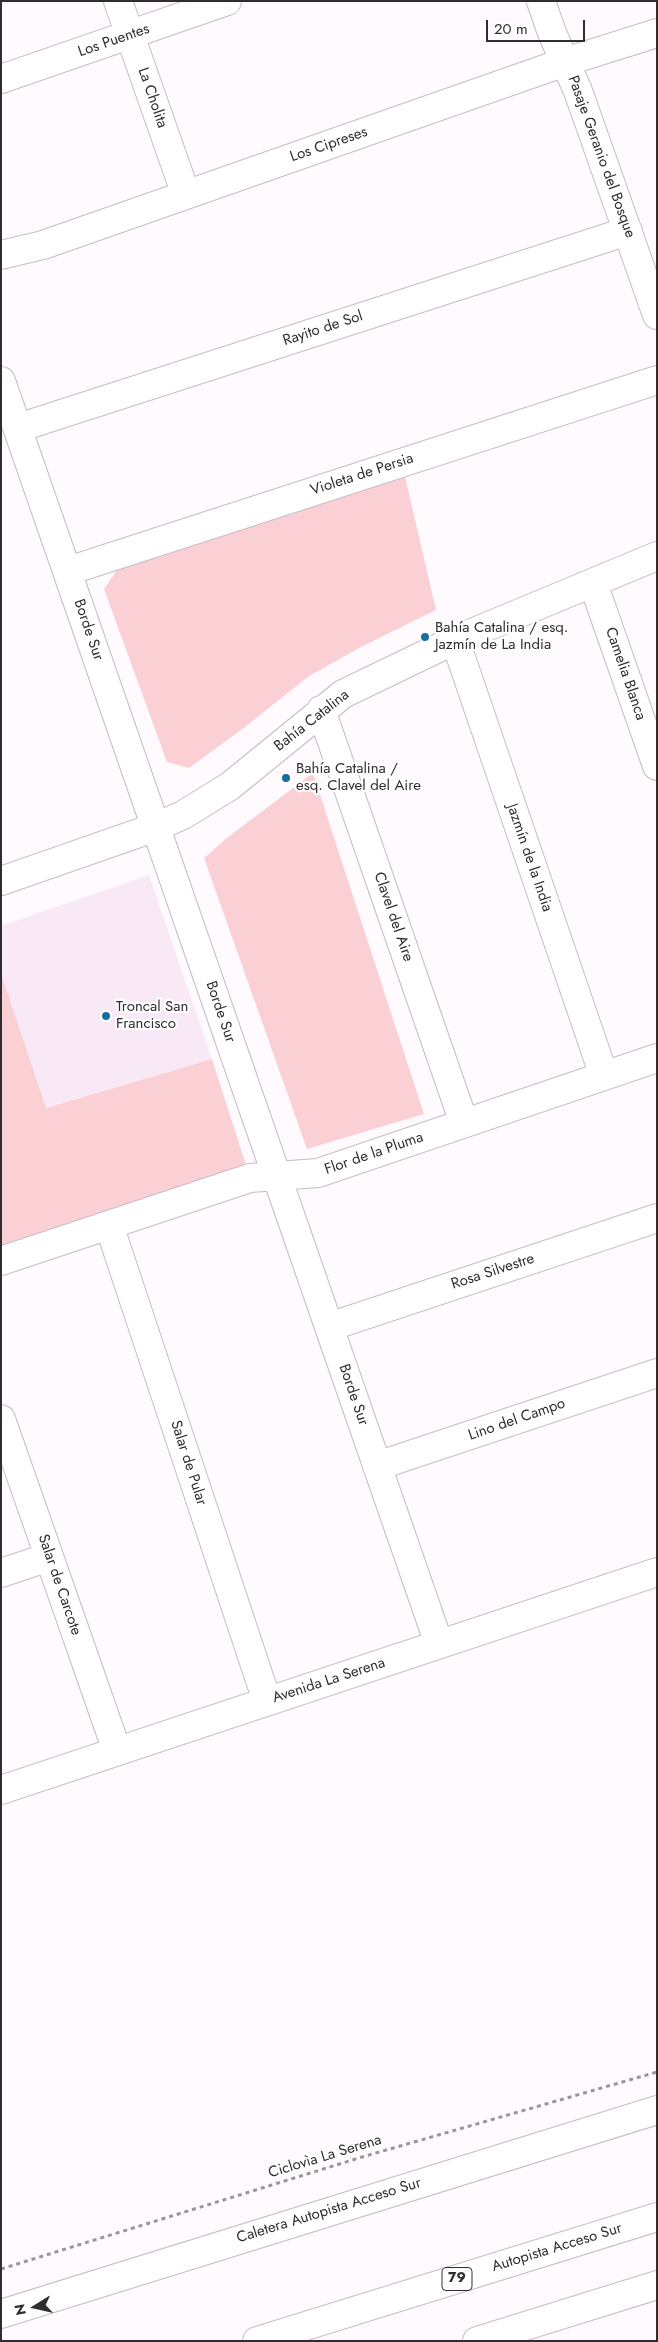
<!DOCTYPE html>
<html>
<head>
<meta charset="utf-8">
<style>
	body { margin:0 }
	#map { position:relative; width:658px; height:2342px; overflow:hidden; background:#fefafd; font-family:Jost,sans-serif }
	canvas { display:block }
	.frame { position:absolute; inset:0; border:2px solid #302c2f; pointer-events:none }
	.north { position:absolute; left:10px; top:2282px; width:50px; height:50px; -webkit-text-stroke:4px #fff; paint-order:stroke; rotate:260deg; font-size:14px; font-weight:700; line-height:20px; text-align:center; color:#302c2f }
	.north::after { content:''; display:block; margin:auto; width:18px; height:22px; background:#302c2f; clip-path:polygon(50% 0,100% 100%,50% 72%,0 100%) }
	.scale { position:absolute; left:486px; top:20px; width:99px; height:22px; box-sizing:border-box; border:2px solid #302c2f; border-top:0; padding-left:6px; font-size:15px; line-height:18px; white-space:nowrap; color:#302c2f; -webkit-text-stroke:4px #fff; paint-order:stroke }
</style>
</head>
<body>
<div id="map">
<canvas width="658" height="2342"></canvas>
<div class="frame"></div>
<div class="north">N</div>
<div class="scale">20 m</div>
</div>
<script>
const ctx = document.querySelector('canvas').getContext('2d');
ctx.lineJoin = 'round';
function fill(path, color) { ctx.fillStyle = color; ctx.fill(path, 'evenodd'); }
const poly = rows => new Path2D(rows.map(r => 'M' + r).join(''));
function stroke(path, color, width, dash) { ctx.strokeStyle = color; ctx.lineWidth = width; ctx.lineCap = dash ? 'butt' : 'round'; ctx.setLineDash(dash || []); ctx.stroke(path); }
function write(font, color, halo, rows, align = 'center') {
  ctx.font = font + ' Jost,sans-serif'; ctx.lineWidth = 4.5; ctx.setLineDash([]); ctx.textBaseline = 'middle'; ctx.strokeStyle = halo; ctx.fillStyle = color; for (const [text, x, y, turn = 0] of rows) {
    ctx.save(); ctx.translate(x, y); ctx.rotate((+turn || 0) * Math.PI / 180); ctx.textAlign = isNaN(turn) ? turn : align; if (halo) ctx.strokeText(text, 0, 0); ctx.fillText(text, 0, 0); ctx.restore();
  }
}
fill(poly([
	[149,875,212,1059,45,1108,1,973,1,926]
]), '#f9e9f6');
fill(poly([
	[404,472,436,610,363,646,309,676,245,727,189,768,167,762,104,589,117,570],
	[313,773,424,1114,307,1149,204,858,228,837],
	[1,973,46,1108,212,1059,246,1165,1,1249]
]), '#fbd0d5');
const minor = poly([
	[118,1,186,195],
	[541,1,552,33,578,91,657,315],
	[1,79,227,1],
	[1,255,43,245,565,62,657,33],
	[1,381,439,1644],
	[18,428,628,231],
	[68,571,657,380],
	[593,583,657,766],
	[455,640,604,1076],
	[321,710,464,1123],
	[1,881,156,827,183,815,230,786,343,694,455,640,657,556],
	[109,1225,267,1701],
	[1,1261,250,1178,318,1173,657,1058],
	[329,1327,657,1218],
	[1,1419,117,1751],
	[377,1466,657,1373],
	[1,1573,49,1557],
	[1,1790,657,1572]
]);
const major = poly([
	[1,2314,657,2110]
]);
const highway = poly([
	[257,2341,657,2217],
	[477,2341,657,2285]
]);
stroke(minor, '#c6bdc4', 30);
stroke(major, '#c6bdc4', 30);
stroke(highway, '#c6bdc4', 30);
stroke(poly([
	[1,2269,362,2157,657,2072]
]), '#999598', 3, [4, 4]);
stroke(minor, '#fff', 28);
stroke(major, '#fff', 28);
stroke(highway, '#fff', 28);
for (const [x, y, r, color] of [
	[425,637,5,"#186e9e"],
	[286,778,5,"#186e9e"],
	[106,1016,5,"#186e9e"]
]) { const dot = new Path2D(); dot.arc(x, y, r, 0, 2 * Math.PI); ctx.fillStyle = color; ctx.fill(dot); stroke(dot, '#fff', 2); }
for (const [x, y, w] of [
	[457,2279,30]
]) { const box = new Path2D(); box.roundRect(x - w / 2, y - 11.5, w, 23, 4); ctx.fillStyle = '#fff'; ctx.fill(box); stroke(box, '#302c2f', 1); }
write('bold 14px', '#302c2f', null, [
	["79",457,2279]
]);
write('15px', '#302c2f', '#fff', [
	["Los Puentes",114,41,-19],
	["La Cholita",152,98,71],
	["Los Cipreses",329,145,-19],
	["Pasaje Geranio del Bosque",601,157,70],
	["Rayito de Sol",323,329,-18],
	["Violeta de Persia",362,475,-18],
	["Borde Sur",88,630,71],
	["Camelia Blanca",625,674,71],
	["Bahía Catalina",312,721,-38],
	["Jazmín de la India",529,858,71],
	["Clavel del Aire",393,917,71],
	["Borde Sur",220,1012,71],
	["Flor de la Pluma",374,1154,-19],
	["Rosa Silvestre",493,1272,-18],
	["Borde Sur",353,1395,71],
	["Lino del Campo",517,1420,-19],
	["Salar de Pular",188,1463,72],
	["Salar de Carcote",59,1585,71],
	["Avenida La Serena",329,1681,-18],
	["Ciclovìa La Serena",325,2157,-17],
	["Caletera Autopista Acceso Sur",329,2211,-17],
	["Autopista Acceso Sur",557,2248,-17]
]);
write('15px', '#302c2f', '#fff', [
	["Bahía Catalina / esq.",435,628],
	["Jazmín de La India",435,645],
	["Bahía Catalina /",296,769],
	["esq. Clavel del Aire",296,786],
	["Troncal San",116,1007],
	["Francisco",116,1024]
], 'left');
</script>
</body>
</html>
